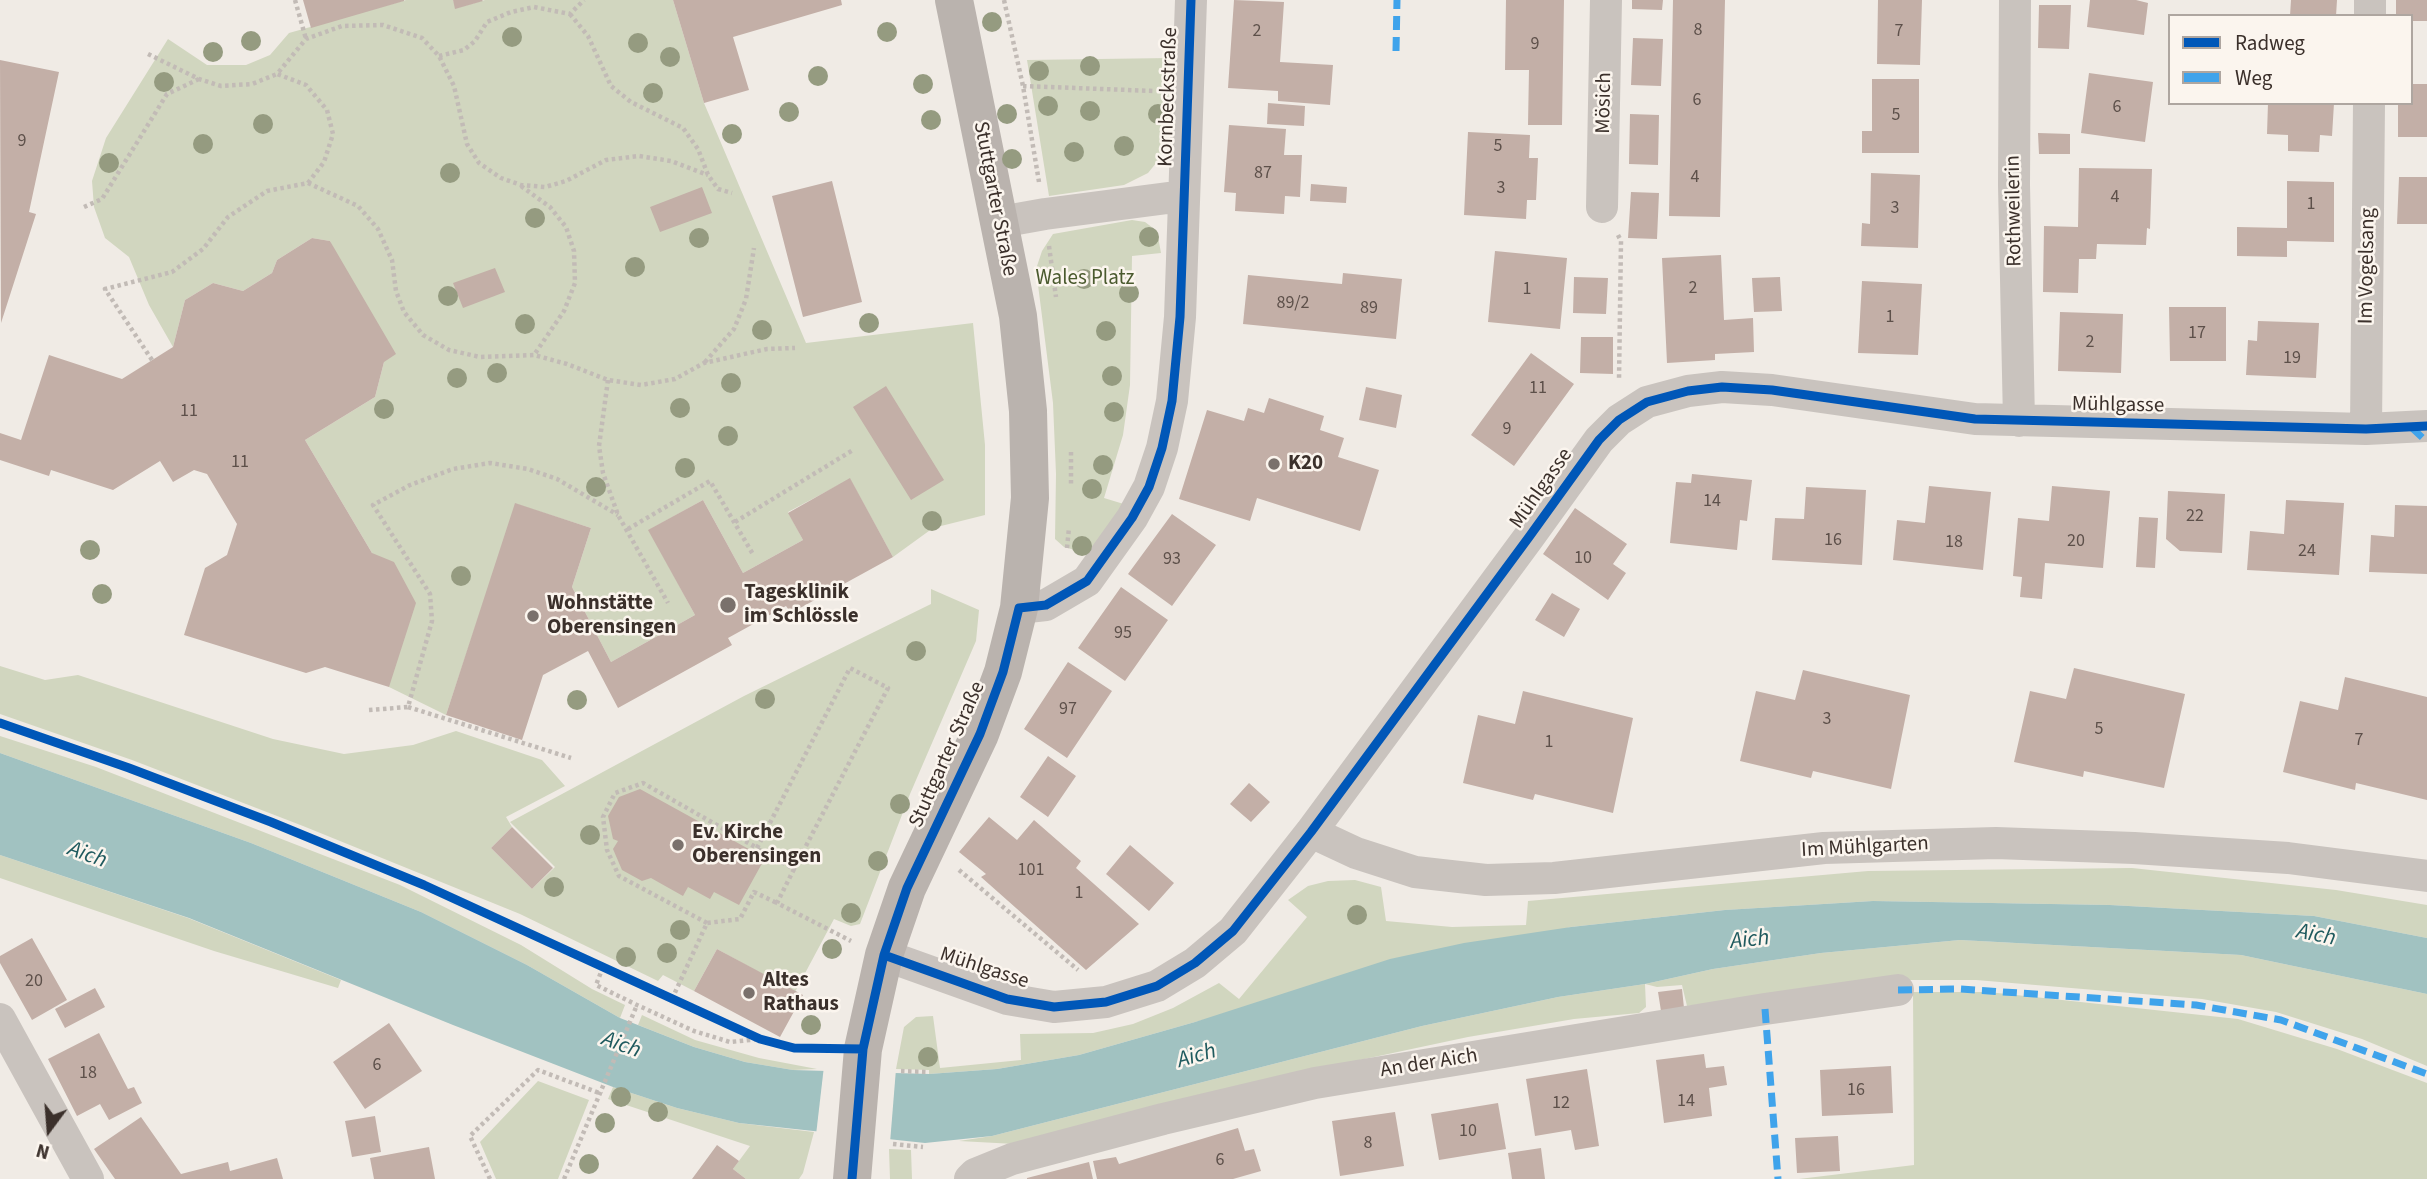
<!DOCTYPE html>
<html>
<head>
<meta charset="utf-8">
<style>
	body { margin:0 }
	#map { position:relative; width:2427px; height:1179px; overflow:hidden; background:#f0ebe5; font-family:"Source Sans 3",sans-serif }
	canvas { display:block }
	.legend { position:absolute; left:2168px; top:14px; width:245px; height:91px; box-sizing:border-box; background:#fbf5ee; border:2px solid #aea6a0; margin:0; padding:9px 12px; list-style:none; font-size:21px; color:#3b302b }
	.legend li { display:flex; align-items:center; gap:14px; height:35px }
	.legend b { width:35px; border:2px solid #aea6a0 }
	.north { position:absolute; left:14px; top:1095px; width:70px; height:70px; -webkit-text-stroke:5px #fbf5ee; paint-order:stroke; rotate:196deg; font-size:19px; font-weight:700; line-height:28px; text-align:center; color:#3b302b }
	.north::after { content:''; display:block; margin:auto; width:24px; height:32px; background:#3b302b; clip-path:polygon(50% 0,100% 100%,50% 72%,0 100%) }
</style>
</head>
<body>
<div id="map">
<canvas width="2427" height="1179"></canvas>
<ul class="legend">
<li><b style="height:9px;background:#0057b8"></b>Radweg</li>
<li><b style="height:9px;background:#3fa3eb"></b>Weg</li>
</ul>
<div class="north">N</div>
</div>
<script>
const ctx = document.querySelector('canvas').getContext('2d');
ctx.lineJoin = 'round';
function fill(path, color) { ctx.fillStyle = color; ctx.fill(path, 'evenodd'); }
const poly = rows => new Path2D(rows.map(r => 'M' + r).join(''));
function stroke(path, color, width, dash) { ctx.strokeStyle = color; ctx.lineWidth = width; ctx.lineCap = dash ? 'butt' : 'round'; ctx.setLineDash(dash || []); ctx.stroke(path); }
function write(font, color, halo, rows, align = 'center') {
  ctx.font = font + ' "Source Sans 3",sans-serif'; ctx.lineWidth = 5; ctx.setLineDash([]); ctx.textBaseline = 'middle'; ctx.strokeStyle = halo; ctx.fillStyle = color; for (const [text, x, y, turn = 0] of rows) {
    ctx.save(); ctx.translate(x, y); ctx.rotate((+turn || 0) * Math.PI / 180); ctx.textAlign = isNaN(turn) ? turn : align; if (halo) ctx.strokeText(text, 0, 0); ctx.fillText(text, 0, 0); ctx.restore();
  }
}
fill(poly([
	[406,0,453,0,456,8,485,0,673,0,704,103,806,343,973,323,985,445,985,515,933,528,893,557,850,479,788,512,803,540,743,573,703,500,649,530,695,615,611,662,572,587,591,528,516,504,446,715,389,687,372,553,305,440,375,397,384,362,330,241,312,238,277,260,272,273,243,291,213,283,185,300,173,347,149,305,129,257,105,238,94,207,92,181,106,138,168,39,207,65,246,65,270,55,289,33],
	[1170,58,1167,132,1161,157,1148,173,1124,185,1049,196,1027,60],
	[1132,220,1145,222,1157,231,1161,253,1132,256,1130,385,1123,435,1104,498,1127,505,1096,546,1087,550,1075,550,1064,547,1055,539,1056,474,1053,403,1036,269,1042,251,1053,234],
	[931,589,979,610,976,641,910,794,860,924,851,926,834,919,795,992,717,949,694,991,663,975,658,981,520,914,303,826,132,760,0,714,0,666,45,680,78,675,273,739,344,754,413,745,456,731,542,760,565,786,506,817,512,827,491,848,532,889,555,867,510,822,744,696,931,604],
	[0,736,96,767,400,885,521,945,592,989,625,1005,620,1018,527,965,421,912,251,843,0,753],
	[0,855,188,918,341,980,338,988,214,951,0,878],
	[2132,868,2336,890,2427,905,2427,938,2314,916,2110,905,1873,901,1725,910,1571,927,1195,1022,1079,1055,997,1069,929,1074,929,1070,896,1069,904,1027,916,1017,933,1016,940,1068,1021,1060,1020,1034,1093,1033,1133,1024,1173,1008,1219,983,1239,999,1307,917,1288,900,1308,886,1328,881,1355,880,1381,887,1386,921,1452,927,1526,925,1528,901,1868,871],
	[1960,940,2241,955,2427,994,2427,1066,2362,1039,2276,1012,2202,999,1976,980,1896,980,1687,1006,1682,985,1657,987,1645,984,1646,1007,1639,1013,1574,1019,1468,1037,1280,1077,1015,1144,959,1141,992,1136,1422,1026,1558,997,1645,984,1713,969,1821,953],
	[1913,992,1988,992,2238,1019,2337,1049,2427,1083,2427,1179,1799,1179,1914,1165],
	[642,1015,695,1040,759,1058,817,1069,793,1070,745,1062,694,1047,638,1025],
	[538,1081,589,1100,558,1179,496,1179,480,1142],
	[613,1087,677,1108,739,1123,814,1132,803,1173,799,1179,746,1179,733,1169,750,1146,608,1099],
	[889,1149,911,1150,912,1179,890,1179]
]), '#d1d6bf');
fill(poly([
	[0,753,251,843,421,912,527,965,620,1018,694,1047,745,1062,793,1070,929,1074,997,1069,1079,1055,1195,1022,1390,959,1464,943,1571,927,1725,910,1873,901,2110,905,2314,916,2427,938,2427,994,2241,955,1960,940,1821,953,1713,969,1645,984,1558,997,1422,1026,992,1136,925,1143,739,1123,677,1108,613,1087,453,1025,189,918,0,855]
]), '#a1c2c1');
fill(poly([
	[824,1066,896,1069,890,1143,816,1135]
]), '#f0ebe5');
fill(poly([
	[303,0,404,0,404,1,311,28],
	[453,0,482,0,483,1,455,9],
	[673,0,841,0,842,5,733,37,749,90,704,103],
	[1234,0,1284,2,1280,62,1333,65,1330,105,1278,101,1278,91,1228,88],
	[1506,0,1564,0,1562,125,1528,125,1529,70,1505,70],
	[1632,0,1663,0,1662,10,1632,9],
	[1673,0,1725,0,1720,217,1669,216],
	[1878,0,1922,0,1920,65,1877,64],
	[2090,0,2136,0,2148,3,2144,35,2087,27],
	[2291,0,2337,0,2336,16,2290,16],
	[2396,0,2427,0,2427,21,2411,21,2411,16,2396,16],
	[2039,5,2071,5,2069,49,2038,48],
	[1633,38,1663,39,1661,86,1631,85],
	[0,60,59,72,29,212,36,214,1,323],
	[2089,73,2153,82,2145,142,2081,133],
	[1872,79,1919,79,1919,153,1862,153,1862,131,1872,131],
	[2411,84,2427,84,2427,137,2398,137,2398,103,2411,103],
	[1268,103,1305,106,1304,126,1267,124],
	[2268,103,2334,103,2332,136,2320,135,2319,152,2288,151,2288,135,2267,134],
	[1630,114,1659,115,1658,165,1629,164],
	[1229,125,1286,129,1284,155,1302,155,1300,197,1285,196,1284,214,1235,211,1236,193,1224,192],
	[1468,132,1530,135,1529,158,1538,158,1536,200,1527,200,1526,219,1464,215],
	[2038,133,2070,134,2070,154,2039,154],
	[2079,168,2152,169,2150,229,2147,228,2146,245,2097,244,2096,259,2079,259,2078,293,2043,292,2044,226,2078,227],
	[1871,173,1920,175,1918,248,1861,246,1862,223,1870,224],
	[2399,177,2427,177,2427,224,2397,224],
	[832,181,862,302,803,317,772,196],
	[2287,181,2334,182,2334,242,2287,241,2287,257,2237,256,2237,227,2287,228],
	[1311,184,1347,187,1346,203,1310,201],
	[702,187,712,213,660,232,650,207],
	[1631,192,1659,193,1657,239,1628,238],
	[312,238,330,241,396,354,384,362,375,397,305,440,372,553,394,562,416,603,389,687,325,667,306,673,184,635,205,568,227,555,237,524,207,474,194,470,173,482,160,461,113,490,51,470,49,476,0,460,0,433,21,440,49,355,122,379,173,347,185,300,213,283,243,291,272,273,277,260],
	[1495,251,1567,258,1560,329,1488,322],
	[1721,255,1724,320,1753,318,1754,352,1715,354,1715,360,1667,363,1662,258],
	[495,268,505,292,463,308,453,283],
	[1343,273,1402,279,1396,339,1243,324,1248,275,1342,284],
	[1574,277,1608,278,1606,314,1573,313],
	[1780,277,1782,311,1754,312,1752,278],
	[1862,281,1922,284,1918,355,1858,353],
	[2169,307,2226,307,2226,361,2170,361],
	[2060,312,2123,314,2121,373,2058,371],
	[2258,321,2319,323,2316,378,2246,375,2248,340,2257,341],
	[1581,337,1613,337,1613,374,1580,373],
	[1531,353,1574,384,1514,466,1471,435],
	[886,386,944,480,911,500,853,407],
	[1366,387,1402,395,1396,428,1359,420],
	[1269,398,1324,416,1320,430,1344,438,1338,457,1379,470,1360,531,1257,498,1250,521,1179,499,1207,410,1244,421,1248,408,1264,413],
	[1692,474,1752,480,1747,521,1740,520,1737,550,1670,543,1676,482,1691,483],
	[850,478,893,557,791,613,786,606,728,638,732,645,618,708,588,651,543,675,522,740,446,715,515,503,591,528,572,587,611,662,695,615,648,530,703,500,743,573,803,540,788,513],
	[1929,486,1991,492,1983,570,1893,560,1897,520,1925,523],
	[2052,486,2110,491,2103,568,2045,563,2042,599,2020,597,2022,577,2013,576,2018,518,2049,521],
	[1806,487,1866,490,1862,565,1772,560,1775,518,1804,519],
	[2168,491,2225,494,2222,553,2180,551,2166,539],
	[2286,500,2344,503,2339,575,2247,570,2250,531,2284,534],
	[2395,505,2427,506,2427,574,2369,572,2371,535,2394,537],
	[1575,508,1627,544,1613,564,1626,573,1608,600,1543,554],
	[1172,514,1216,545,1172,606,1128,574],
	[2139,517,2158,518,2155,568,2136,567],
	[1121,587,1168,620,1125,681,1078,648],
	[1552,593,1580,609,1564,637,1535,620],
	[1068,662,1112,691,1067,758,1024,729],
	[2074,668,2185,694,2164,788,2084,771,2083,777,2014,762,2030,691,2066,699],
	[1803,670,1910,695,1891,789,1813,771,1811,778,1740,761,1756,691,1795,700],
	[2345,677,2427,697,2427,800,2356,783,2355,790,2283,772,2300,701,2338,710],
	[1523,691,1633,718,1613,813,1535,794,1533,800,1463,783,1478,715,1515,724],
	[1048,756,1076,776,1048,817,1020,797],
	[1249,783,1270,802,1251,822,1230,804],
	[640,789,765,858,739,905,714,892,710,899,688,887,683,896,651,878,642,881,622,870,613,849,618,841,613,839,608,816,619,797],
	[989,817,1017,840,1034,820,1081,861,1076,868,1139,924,1086,970,981,877,986,874,959,852],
	[512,827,553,868,532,889,491,848],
	[1130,845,1174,883,1149,911,1106,874],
	[32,938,67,1000,32,1020,0,963,0,956],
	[717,949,803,995,780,1037,694,991],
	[95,988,105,1007,65,1028,55,1009],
	[1682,989,1684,1008,1661,1011,1658,992],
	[389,1023,422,1071,365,1109,333,1062],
	[99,1033,128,1089,134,1087,142,1103,109,1120,100,1104,77,1116,48,1059],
	[1704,1054,1706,1068,1724,1066,1727,1085,1709,1088,1712,1116,1664,1123,1656,1060],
	[1891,1066,1893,1113,1822,1116,1820,1070],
	[1587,1069,1599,1146,1575,1150,1571,1130,1535,1136,1526,1079],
	[1498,1103,1506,1149,1439,1160,1431,1114],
	[1395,1112,1404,1166,1340,1176,1332,1121],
	[375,1116,381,1152,352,1157,345,1121],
	[141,1117,181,1174,228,1162,230,1171,277,1158,283,1179,115,1179,94,1149],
	[1238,1128,1245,1151,1254,1149,1261,1171,1233,1179,1097,1179,1093,1161,1116,1157,1119,1164],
	[1838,1136,1840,1171,1797,1173,1795,1138],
	[717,1145,739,1161,733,1169,746,1179,692,1179],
	[429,1147,435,1179,374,1179,370,1158],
	[1541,1148,1545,1179,1512,1179,1508,1153],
	[1089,1162,1093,1179,1027,1179,1027,1178]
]), '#c3afa7');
stroke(poly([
	[295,0,306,39],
	[1004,0,1023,86,1039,182],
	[570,14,588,36,611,86,631,102,683,128,698,149,708,175,718,189,732,193],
	[148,54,199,79,221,86,252,84,277,74],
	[439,56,464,50,475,41,487,22,511,12,534,7,570,14,584,0],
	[1023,86,1154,91],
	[308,183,324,162,333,134,327,110,306,85,277,74,306,39,342,26,383,25,422,38,439,56,454,86,467,144,479,163,501,178,521,185,545,187,566,181,606,160,639,156,671,161,708,175],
	[521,186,550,207,566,227,574,251,575,283,564,311,534,355],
	[84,207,102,199,167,94,199,79],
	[1618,235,1621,241,1619,380],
	[1049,246,1056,297],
	[152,360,105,289,172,272,203,249,228,217,267,191,308,183,358,206,378,229,392,260,396,291,404,312,423,335,449,350,480,357,534,355,567,364,608,380,641,385,675,379,704,363,767,349,795,348],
	[705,362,734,329,746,299,754,248],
	[608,380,599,446,603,473,618,515,668,603],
	[1071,452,1071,485],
	[735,522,853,450],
	[628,529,710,481,754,556],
	[1067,548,1069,528],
	[408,707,571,758],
	[369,710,408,707,432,621,430,594,373,505,410,485,453,469,490,463,528,469,557,479,618,515],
	[757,848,850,668,888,688,794,869],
	[959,870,1078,970],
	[707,923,619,876,607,850,603,817,615,793,643,783,794,869,777,903,851,941],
	[603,967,596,985,637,1005,694,1031,730,1042,760,1039],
	[672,999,707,923,740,919,754,892,777,903],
	[901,1071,928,1072],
	[893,1144,923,1147],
	[490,1179,470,1136,538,1070,602,1094],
	[564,1179,637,1005]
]), '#c2bbb6', 4.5, [3.5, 3.5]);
stroke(poly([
	[2015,0,2014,185,2019,421],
	[2370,16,2370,0],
	[1602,207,1606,0],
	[1000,222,1045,214,1183,196],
	[2366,429,2369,103],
	[1019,608,1046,605,1087,581,1132,518,1149,487,1162,448,1172,401,1180,317,1191,0],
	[1311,832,1356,853,1415,872,1486,880,1554,878,1824,848,1996,843,2134,848,2288,858,2427,876],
	[884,955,1007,999,1054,1007,1106,1002,1157,986,1195,963,1233,931,1311,832,1529,537,1599,440,1619,420,1647,402,1688,391,1722,387,1772,390,1975,419,2366,429,2427,426],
	[0,1019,88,1179],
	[970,1179,975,1174,1012,1159,1163,1119,1315,1083,1765,1009,1898,990]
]), '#c9c3be', 32);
stroke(poly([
	[852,1179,863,1049,884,955,907,888,980,734,1003,672,1019,608,1030,498,1028,411,1018,316,954,0]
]), '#bab3ae', 38);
stroke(poly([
	[1396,51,1397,0],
	[2412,428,2427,442],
	[1898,990,1960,989,2196,1005,2281,1020,2427,1074],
	[1765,1009,1778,1179]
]), '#3fa3eb', 7, [14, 7]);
stroke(poly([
	[0,723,129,768,271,822,424,885,760,1039,794,1048,863,1049],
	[884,955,1007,999,1054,1007,1106,1002,1157,986,1195,963,1233,931,1311,832,1529,537,1599,440,1619,420,1647,402,1688,391,1722,387,1772,390,1975,419,2366,429,2427,426],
	[852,1179,863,1049,884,955,907,888,980,734,1003,672,1019,608,1046,605,1087,581,1132,518,1149,487,1162,448,1172,401,1180,317,1191,0]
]), '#0057b8', 9);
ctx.fillStyle = '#959b80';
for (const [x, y] of [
	[992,22],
	[887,32],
	[512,37],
	[251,41],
	[638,43],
	[213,52],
	[670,57],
	[1090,66],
	[1039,71],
	[818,76],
	[164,82],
	[923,84],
	[653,93],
	[1048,106],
	[1090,111],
	[789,112],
	[1007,114],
	[1158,114],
	[931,120],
	[263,124],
	[732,134],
	[203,144],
	[1124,146],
	[1074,152],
	[1012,159],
	[109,163],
	[450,173],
	[535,218],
	[1149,237],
	[699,238],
	[635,267],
	[1084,279],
	[1129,293],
	[448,296],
	[869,323],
	[525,324],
	[762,330],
	[1106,331],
	[497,373],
	[1112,376],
	[457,378],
	[731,383],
	[680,408],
	[384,409],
	[1114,412],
	[728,436],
	[1103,465],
	[685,468],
	[596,487],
	[1092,489],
	[932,521],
	[1082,546],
	[90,550],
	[461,576],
	[102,594],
	[916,651],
	[765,699],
	[577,700],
	[900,804],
	[590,835],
	[878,861],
	[554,887],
	[851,913],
	[1357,915],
	[680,930],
	[832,949],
	[667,953],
	[626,957],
	[811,1025],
	[928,1057],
	[621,1097],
	[658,1112],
	[605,1123],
	[589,1164]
]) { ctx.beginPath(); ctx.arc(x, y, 10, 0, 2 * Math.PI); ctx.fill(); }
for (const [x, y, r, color] of [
	[1274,464,7,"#7a716c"],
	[728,605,9,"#7a716c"],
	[533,616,7,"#7a716c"],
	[678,845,7,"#7a716c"],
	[749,993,7,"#7a716c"]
]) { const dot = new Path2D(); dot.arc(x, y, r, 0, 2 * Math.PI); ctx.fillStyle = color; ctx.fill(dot); stroke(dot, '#fbf5ee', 2.5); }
write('18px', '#5d504a', null, [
	["8",1698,31],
	["2",1257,32],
	["7",1899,32],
	["9",1535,45],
	["6",1697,101],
	["6",2117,108],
	["5",1896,116],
	["9",22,142],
	["5",1498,147],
	["87",1263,174],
	["4",1695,178],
	["3",1501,189],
	["4",2115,198],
	["1",2311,205],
	["3",1895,209],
	["2",1693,289],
	["1",1527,290],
	["89/2",1293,304],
	["89",1369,309],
	["1",1890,318],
	["17",2197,334],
	["2",2090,343],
	["19",2292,359],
	["11",1538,389],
	["11",189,412],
	["9",1507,430],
	["11",240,463],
	["14",1712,502],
	["22",2195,517],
	["16",1833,541],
	["20",2076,542],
	["18",1954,543],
	["24",2307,552],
	["10",1583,559],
	["93",1172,560],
	["95",1123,634],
	["97",1068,710],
	["3",1827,720],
	["5",2099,730],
	["7",2359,741],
	["1",1549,743],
	["101",1031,871],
	["1",1079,894],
	["20",34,982],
	["6",377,1066],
	["18",88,1074],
	["16",1856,1091],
	["14",1686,1102],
	["12",1561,1104],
	["10",1468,1132],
	["8",1368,1144],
	["6",1220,1161]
]);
write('21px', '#3b302b', '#fbf5ee', [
	["Kornbeckstraße",1169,97,-88],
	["Mösich",1605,103,-89],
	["Stuttgarter Straße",994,199,79],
	["Rothweilerin",2015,211,-91],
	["Im Vogelsang",2368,266,-89],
	["Mühlgasse",2118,406,1],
	["Mühlgasse",1542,489,-55],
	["Stuttgarter Straße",948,755,-66],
	["Im Mühlgarten",1865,848,-3],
	["Mühlgasse",984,969,18],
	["An der Aich",1429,1064,-9]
]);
write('21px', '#4a5a2e', '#fbf5ee', [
	["Wales Platz",1085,279]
]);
write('bold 21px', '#3b302b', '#fbf5ee', [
	["K20",1288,464],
	["Tagesklinik",744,593],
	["im Schlössle",744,617],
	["Wohnstätte",547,604],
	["Oberensingen",547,628],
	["Ev. Kirche",692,833],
	["Oberensingen",692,857],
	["Altes",763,981],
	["Rathaus",763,1005]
], 'left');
write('italic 23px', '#1f5a5e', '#fbf5ee', [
	["Aich",87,856,20],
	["Aich",2316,936,11],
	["Aich",1750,941,-6],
	["Aich",621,1046,20],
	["Aich",1197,1057,-16]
]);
</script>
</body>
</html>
